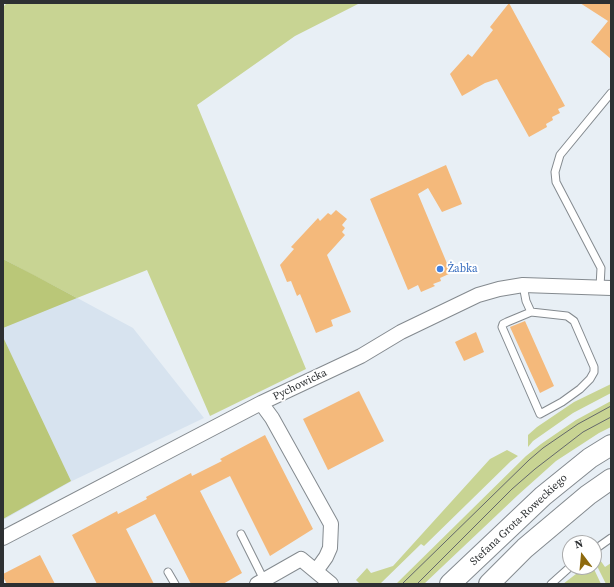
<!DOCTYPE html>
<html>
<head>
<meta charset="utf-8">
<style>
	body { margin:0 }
	#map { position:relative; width:614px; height:587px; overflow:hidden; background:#e8eff5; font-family:"Source Serif 4",serif }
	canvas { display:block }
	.frame { position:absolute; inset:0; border:4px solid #2d3032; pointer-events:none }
	.north { position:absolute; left:562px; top:535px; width:40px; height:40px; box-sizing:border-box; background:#fff; border:1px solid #abacad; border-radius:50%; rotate:344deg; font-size:11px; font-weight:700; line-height:16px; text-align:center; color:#2d3032 }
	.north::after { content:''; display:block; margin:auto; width:14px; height:18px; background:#8e6a0e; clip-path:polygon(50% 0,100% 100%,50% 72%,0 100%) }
</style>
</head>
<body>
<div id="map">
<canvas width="614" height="587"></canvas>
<div class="frame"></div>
<div class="north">N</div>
</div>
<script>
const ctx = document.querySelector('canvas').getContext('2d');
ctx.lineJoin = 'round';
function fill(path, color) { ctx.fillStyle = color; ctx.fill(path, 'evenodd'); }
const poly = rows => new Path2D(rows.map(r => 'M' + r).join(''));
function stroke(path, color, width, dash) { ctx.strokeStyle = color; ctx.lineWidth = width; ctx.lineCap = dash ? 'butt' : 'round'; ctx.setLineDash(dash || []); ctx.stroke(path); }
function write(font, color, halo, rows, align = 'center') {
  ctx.font = font + ' "Source Serif 4",serif'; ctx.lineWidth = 4; ctx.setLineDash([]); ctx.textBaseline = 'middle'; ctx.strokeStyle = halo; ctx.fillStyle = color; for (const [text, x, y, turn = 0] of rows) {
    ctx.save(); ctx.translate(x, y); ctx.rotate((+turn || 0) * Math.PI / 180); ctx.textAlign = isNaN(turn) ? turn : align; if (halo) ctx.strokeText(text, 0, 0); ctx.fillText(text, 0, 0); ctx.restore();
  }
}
fill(poly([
	[3,258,133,328,204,418,72,481,3,520]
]), '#d7e3ef');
fill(poly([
	[7,3,360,3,295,36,197,105,306,369,210,416,147,270,77,298,3,259,3,7],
	[611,384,611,393,573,413,533,441,528,447,528,435,537,427,574,402],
	[611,401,611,427,599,433,556,461,518,495,424,584,396,584,526,456,541,444,576,420],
	[507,450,518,456,511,461,424,546,421,544,380,584,360,584,356,580,367,568,371,573,393,566,490,459],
	[598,557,605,567,611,563,611,584,606,584,594,560],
	[585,567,593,567,601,584,563,584]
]), '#c8d493');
fill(poly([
	[3,259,34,275,77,298,3,328],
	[3,337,71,481,3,519]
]), '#bac778');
fill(poly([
	[509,3,565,106,558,109,560,113,552,117,553,120,546,124,547,127,529,137,497,79,485,83,462,96,450,74,468,54,472,57,493,30,490,27],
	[580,3,611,3,611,59,591,42,608,21],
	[446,165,462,204,442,212,428,188,418,194,451,273,440,278,441,281,433,284,435,286,421,292,418,285,408,290,370,199],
	[336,210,347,219,342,225,345,228,342,232,345,235,327,255,351,312,331,320,333,326,316,333,300,294,297,296,291,281,287,282,280,265,294,249,291,247,318,218,320,221,328,213,331,215],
	[525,321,554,386,540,393,510,327],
	[476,332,484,352,464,361,455,342],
	[359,391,384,441,328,470,303,419],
	[265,435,313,529,270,556,230,476,200,491,242,573,223,584,191,584,155,514,126,529,154,584,97,584,72,535,117,511,118,514,147,499,146,497,191,473,192,476,222,461,220,459],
	[40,555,55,584,7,584,3,577,3,574]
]), '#f4b97b');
const service = poly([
	[523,285,526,301,531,312],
	[600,287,601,268,556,182,555,172,560,155,611,93],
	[531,312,567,316,574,321,594,367,594,372,590,379,580,389,562,402,540,414,502,327,503,324,507,322,531,312],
	[241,534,264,580],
	[594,550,611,538],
	[168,572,175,584],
	[551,584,570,567]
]);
const minor = poly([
	[261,403,272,418,331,524,330,548,326,557,316,571],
	[3,538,261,403,361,356,401,332,478,295,499,289,523,285,611,288],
	[257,584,301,559,331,584]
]);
const secondary = poly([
	[450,584,543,496,590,458,611,445],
	[489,584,525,548,588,495,611,479]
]);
stroke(service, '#848a8f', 9);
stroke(minor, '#848a8f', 16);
stroke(secondary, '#848a8f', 22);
stroke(service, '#fff', 7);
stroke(minor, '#fff', 14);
stroke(secondary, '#fff', 20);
stroke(poly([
	[402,584,529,460,543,448,578,424,611,406],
	[417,584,512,489,535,469,583,432,611,417]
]), '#64686b', 1);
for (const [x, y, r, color] of [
	[440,269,4,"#3f7fe0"]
]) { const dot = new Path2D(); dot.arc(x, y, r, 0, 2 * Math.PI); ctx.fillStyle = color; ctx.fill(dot); stroke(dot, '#fff', 1.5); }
write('11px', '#366cbe', '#fff', [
	["Żabka",448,269]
], 'left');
write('11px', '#2d3032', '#fff', [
	["Pychowicka",300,385,-26],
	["Stefana Grota-Roweckiego",519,520,-43]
]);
</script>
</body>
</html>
